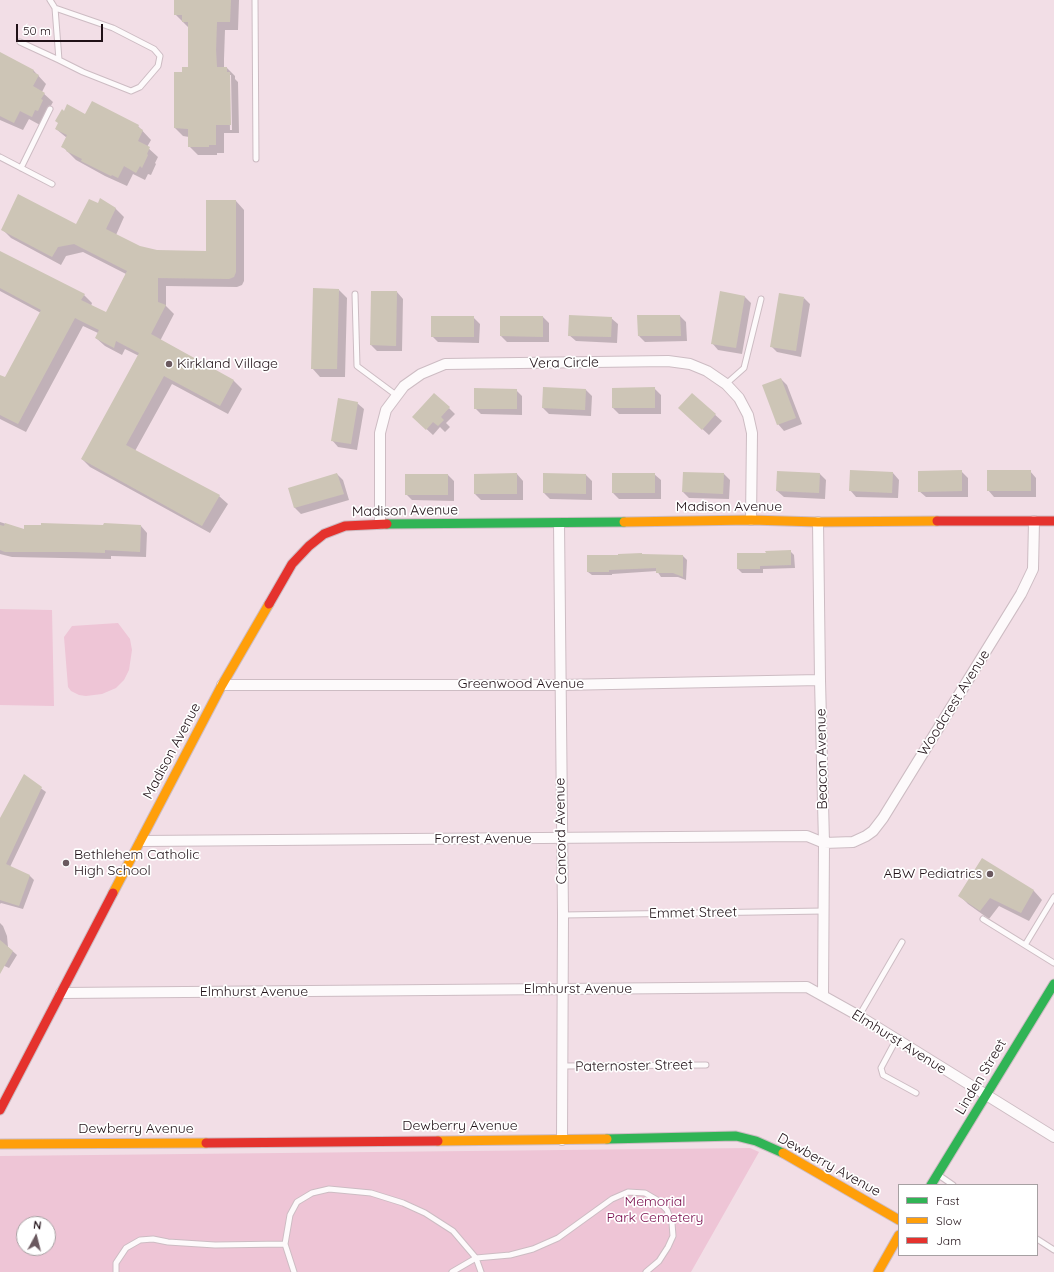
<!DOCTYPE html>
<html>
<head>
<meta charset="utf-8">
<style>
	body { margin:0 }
	#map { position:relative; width:1054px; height:1272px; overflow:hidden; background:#f2dee6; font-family:Quicksand,sans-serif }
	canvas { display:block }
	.legend { position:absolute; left:898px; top:1184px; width:140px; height:72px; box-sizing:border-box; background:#fff; border:1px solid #a6a0a2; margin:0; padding:5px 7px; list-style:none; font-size:12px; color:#201117 }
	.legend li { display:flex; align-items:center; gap:8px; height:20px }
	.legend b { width:20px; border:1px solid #a6a0a2 }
	.north { position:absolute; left:16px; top:1216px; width:40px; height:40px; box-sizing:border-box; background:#fff; border:1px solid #a6a0a2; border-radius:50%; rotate:7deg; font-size:11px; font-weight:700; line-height:16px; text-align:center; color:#201117 }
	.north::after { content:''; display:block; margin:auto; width:14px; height:18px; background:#6a595f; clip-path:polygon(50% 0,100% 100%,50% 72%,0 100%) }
	.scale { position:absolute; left:16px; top:24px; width:87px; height:18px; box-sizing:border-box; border:2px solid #201117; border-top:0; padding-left:5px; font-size:12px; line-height:14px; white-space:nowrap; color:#201117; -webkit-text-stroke:3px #fff; paint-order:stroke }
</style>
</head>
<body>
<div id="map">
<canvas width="1054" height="1272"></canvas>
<ul class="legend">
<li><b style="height:5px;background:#30b455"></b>Fast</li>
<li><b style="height:5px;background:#ff9f0a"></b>Slow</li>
<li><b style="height:5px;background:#e5322d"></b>Jam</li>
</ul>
<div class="north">N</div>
<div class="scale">50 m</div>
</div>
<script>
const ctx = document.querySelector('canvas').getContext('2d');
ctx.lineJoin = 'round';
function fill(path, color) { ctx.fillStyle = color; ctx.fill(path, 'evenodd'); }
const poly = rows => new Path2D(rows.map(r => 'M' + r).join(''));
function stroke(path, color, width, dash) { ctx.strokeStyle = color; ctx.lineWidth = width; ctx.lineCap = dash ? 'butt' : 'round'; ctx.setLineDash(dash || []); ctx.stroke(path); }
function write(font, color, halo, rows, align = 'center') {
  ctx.font = font + ' Quicksand,sans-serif'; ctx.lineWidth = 3.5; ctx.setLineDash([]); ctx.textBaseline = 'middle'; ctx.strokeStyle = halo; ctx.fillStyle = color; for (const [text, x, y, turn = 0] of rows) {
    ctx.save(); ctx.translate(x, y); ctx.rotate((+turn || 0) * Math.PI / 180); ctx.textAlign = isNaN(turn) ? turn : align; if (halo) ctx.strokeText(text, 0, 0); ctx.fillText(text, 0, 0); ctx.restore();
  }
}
fill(poly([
	[0,609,52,610,54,706,0,705],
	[118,623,130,639,132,650,129,670,124,680,116,688,102,694,86,696,79,695,71,691,68,687,64,637,72,626],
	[750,1148,759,1152,691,1272,0,1272,0,1156],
	[24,1224,48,1224,48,1248,24,1248]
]), '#eec5d6');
fill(poly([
	[175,0,239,0,238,30,225,30,224,59,224,68,227,68,235,76,235,79,238,82,239,133,224,133,224,153,217,153,217,155,198,155,189,146,189,137,183,136,175,128,175,73,183,73,189,68,189,28,175,14],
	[229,75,231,75,232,130,230,130],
	[0,53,34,71,46,84,42,92,53,102,40,125,29,119,23,130,0,120],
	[86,115,138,126,151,140,147,147,158,157,155,163,156,164,151,175,148,174,145,180,133,174,127,186,105,176,76,160,62,146,67,138,56,129],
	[236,201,244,210,244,281,242,285,237,287,166,286,166,306,174,314,160,341,234,381,242,389,228,414,172,384,135,451,219,496,228,504,210,533,90,467,82,459,139,356,125,349,122,355,105,346,96,338,98,333,83,326,26,432,0,419,0,376,5,378,41,313,0,291,0,252,84,295,92,303,91,306,107,313,126,274,83,252,66,256,61,265,11,238,3,230,77,225,115,208,124,217,116,235,140,247,157,251,206,252],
	[339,290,347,298,345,377,320,377,312,368],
	[397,292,403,299,402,351,377,351,371,345],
	[721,292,745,297,751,303,742,354,718,350,712,343],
	[804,298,810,304,801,357,777,352,771,346],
	[638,316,680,316,686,322,687,341,645,342,639,336],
	[473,317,480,324,479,343,438,342,432,336],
	[543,317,549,323,549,342,507,342,501,336],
	[611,318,618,324,617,343,576,341,569,335],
	[781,379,787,385,802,424,784,431,778,424],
	[544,388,586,390,592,396,591,416,549,414,543,408],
	[654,388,661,395,661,414,619,414,613,408],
	[516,390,522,396,522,415,481,414,475,408],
	[692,394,722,421,709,435,686,414],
	[357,403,364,409,357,450,338,447,332,440],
	[449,408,455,414,446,423,450,427,445,432,440,427,433,435,420,423],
	[961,471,968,478,968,497,926,497,919,491],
	[1030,471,1036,478,1036,497,994,497,988,490],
	[778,472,820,474,826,480,825,499,784,497,777,491],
	[893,473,899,480,898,498,856,497,850,490],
	[337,474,343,480,349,500,301,514,295,508,289,489],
	[517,474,523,481,523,500,481,500,475,494],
	[654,474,661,480,661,499,619,499,613,493],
	[724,474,730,480,729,499,689,498,683,492],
	[448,475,454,481,454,501,412,500,406,494],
	[586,475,592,481,592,500,550,499,544,493],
	[0,522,25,530,104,526,104,524,141,526,147,533,146,557,111,556,111,559,12,557,0,554],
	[790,551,794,555,795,568,763,569,763,573,742,573,738,569,767,554],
	[642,554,643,555,683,556,687,560,686,580,678,577,661,577,657,571,612,574,612,575,592,575,588,572,619,556,619,555],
	[24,776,46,792,10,867,30,876,34,880,23,909,1,903,0,904,0,820],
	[982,859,1034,891,1042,900,1029,921,999,906,989,919,968,904,960,896],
	[0,923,3,926,7,936,8,947,17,955,9,968,0,964]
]), '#0003');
fill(poly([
	[174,0,231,0,230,22,217,22,216,50,217,67,227,67,227,72,230,72,231,125,216,125,216,145,209,145,209,147,188,147,188,129,174,128,174,72,182,72,182,67,188,67,188,22,182,22,182,15,174,15],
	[0,52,34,70,33,72,39,75,33,86,45,93,41,99,43,100,38,111,35,110,32,117,20,111,14,123,0,116],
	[92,101,139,125,138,127,143,130,138,141,150,147,147,154,148,155,142,168,140,166,136,173,124,166,118,178,112,175,111,176,81,161,82,159,66,151,67,150,61,147,67,135,55,129,58,123,55,121,62,109,64,111,67,104,85,114],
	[18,194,76,224,89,199,98,203,100,198,116,208,106,229,140,246,157,250,206,251,206,200,236,200,236,272,234,277,229,279,158,278,158,302,166,305,151,334,234,380,220,406,164,376,126,445,220,495,202,526,81,459,139,353,116,341,114,348,95,338,99,330,75,318,18,424,0,415,0,375,5,377,41,310,0,288,0,251,85,294,81,300,106,312,127,271,74,244,58,247,52,257,1,230],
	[313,288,339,289,337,369,311,369],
	[371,291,397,291,396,346,370,345],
	[720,291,745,296,736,348,711,344],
	[779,293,804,297,796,351,770,347],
	[569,315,612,317,611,337,568,336],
	[637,315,680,315,681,336,638,336],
	[431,316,474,316,474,337,431,337],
	[500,316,543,316,543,337,500,336],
	[781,378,796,418,777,425,762,385],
	[543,387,586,389,585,410,542,408],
	[655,387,655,408,612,408,612,388],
	[474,388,517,389,517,409,474,409],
	[434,393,450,407,441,417,444,420,438,426,433,422,426,430,412,417],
	[692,393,716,414,702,430,678,408],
	[338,398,358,402,351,444,331,441],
	[850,470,893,472,892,493,849,491],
	[962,470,962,491,918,492,918,471],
	[987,470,1031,470,1031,491,987,491],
	[777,471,820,473,819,493,776,491],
	[683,472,724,473,723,494,682,492],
	[337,473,344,494,294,508,288,488],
	[517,473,517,494,474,494,474,474],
	[543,473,586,474,586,494,543,493],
	[612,473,655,473,655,493,612,493],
	[405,474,448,474,448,495,405,495],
	[5,523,24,529,24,525,41,525,41,523,103,525,104,523,141,525,140,552,105,550,105,553,77,552,5,552,0,550,0,525,4,526],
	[791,550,791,565,760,566,760,569,737,569,737,553,766,553,765,551],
	[642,553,642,554,683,555,683,577,673,573,656,573,656,568,609,570,609,572,587,572,587,555,618,555,618,554],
	[24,774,42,787,6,864,30,875,19,906,0,900,0,818],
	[982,858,1034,890,1021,913,990,898,980,911,958,896],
	[0,940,13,951,0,974]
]), '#cdc5b6');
const lane = poly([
	[50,0,55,8,59,60,83,72,131,91,140,87,158,66,160,56,154,49,113,28,55,8],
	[255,0,256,159],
	[20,42,59,60],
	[0,157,52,184],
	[21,168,50,109],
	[355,294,357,366,396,395],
	[726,384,744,368,761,299],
	[563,915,824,911],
	[983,919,1054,963],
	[1025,945,1054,897],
	[859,1016,902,942],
	[896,1040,881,1068,883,1075,916,1093],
	[563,1066,706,1065],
	[940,1176,953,1185],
	[1037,1239,1054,1250],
	[285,1244,290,1215,297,1202,312,1193,329,1189,371,1193,403,1203,425,1213,453,1231,476,1258,481,1272],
	[116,1272,116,1263,126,1248,140,1240,153,1239,168,1242,215,1245,285,1244,294,1272],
	[452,1272,476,1258,510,1255,533,1249,558,1238,612,1199,628,1192,645,1193,657,1200,667,1210,672,1223,673,1236,668,1247,659,1261,646,1272]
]);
const street = poly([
	[818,522,820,680,824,843,823,996],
	[559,523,563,915,562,1140],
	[380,524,380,433,386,410,404,386,421,374,445,364,668,361,690,364,707,371,726,384,739,398,748,415,752,433,751,520],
	[222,685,559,685,820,680],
	[141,841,807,836,824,843,853,842,866,836,873,831,883,818,1021,594,1033,569,1034,521],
	[61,993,807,987,859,1016,1054,1137]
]);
const fast = poly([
	[387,524,624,522],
	[607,1139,736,1136,756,1141,783,1153],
	[931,1185,1054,984]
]);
const slow = poly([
	[624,522,751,520,818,522,937,521],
	[113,893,222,685,269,604],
	[438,1141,607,1139],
	[0,1144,206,1143],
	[783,1153,899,1220],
	[878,1272,899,1235]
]);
const jam = poly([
	[937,521,1054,521],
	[269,604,292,564,309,546,324,534,345,526,387,524],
	[0,1110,113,893],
	[206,1143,438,1141]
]);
stroke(lane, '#cdbcc3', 7);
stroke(street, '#cdbcc3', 12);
stroke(fast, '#cdbcc3', 11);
stroke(slow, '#cdbcc3', 11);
stroke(jam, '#cdbcc3', 11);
stroke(lane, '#fdfafb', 5);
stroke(street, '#fdfafb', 10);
stroke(fast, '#30b455', 9);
stroke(slow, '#ff9f0a', 9);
stroke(jam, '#e5322d', 9);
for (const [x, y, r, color] of [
	[169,364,4,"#6a595f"],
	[66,863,4,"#6a595f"],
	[990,874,4,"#6a595f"]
]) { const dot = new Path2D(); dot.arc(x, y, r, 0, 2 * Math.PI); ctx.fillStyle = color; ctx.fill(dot); stroke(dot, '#fff', 1.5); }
write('14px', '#201117', '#fff', [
	["Vera Circle",564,363,-1],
	["Madison Avenue",729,507],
	["Madison Avenue",405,511,-1],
	["Greenwood Avenue",521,684],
	["Woodcrest Avenue",954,703,-58],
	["Madison Avenue",172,751,-62],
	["Beacon Avenue",822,759,-91],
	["Concord Avenue",561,831,-91],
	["Forrest Avenue",483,839],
	["Emmet Street",693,913,-1],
	["Elmhurst Avenue",578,989],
	["Elmhurst Avenue",254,992],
	["Elmhurst Avenue",899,1042,32],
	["Paternoster Street",634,1066,-1],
	["Linden Street",981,1077,-59],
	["Dewberry Avenue",460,1126],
	["Dewberry Avenue",136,1129],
	["Dewberry Avenue",829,1165,29]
]);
write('14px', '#201117', '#fff', [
	["Kirkland Village",177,364],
	["Bethlehem Catholic",74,855],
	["High School",74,871],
	["ABW Pediatrics",982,874,"right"]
], 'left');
write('14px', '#780a4b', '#fff', [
	["Memorial",655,1202],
	["Park Cemetery",655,1218]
]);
</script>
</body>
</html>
